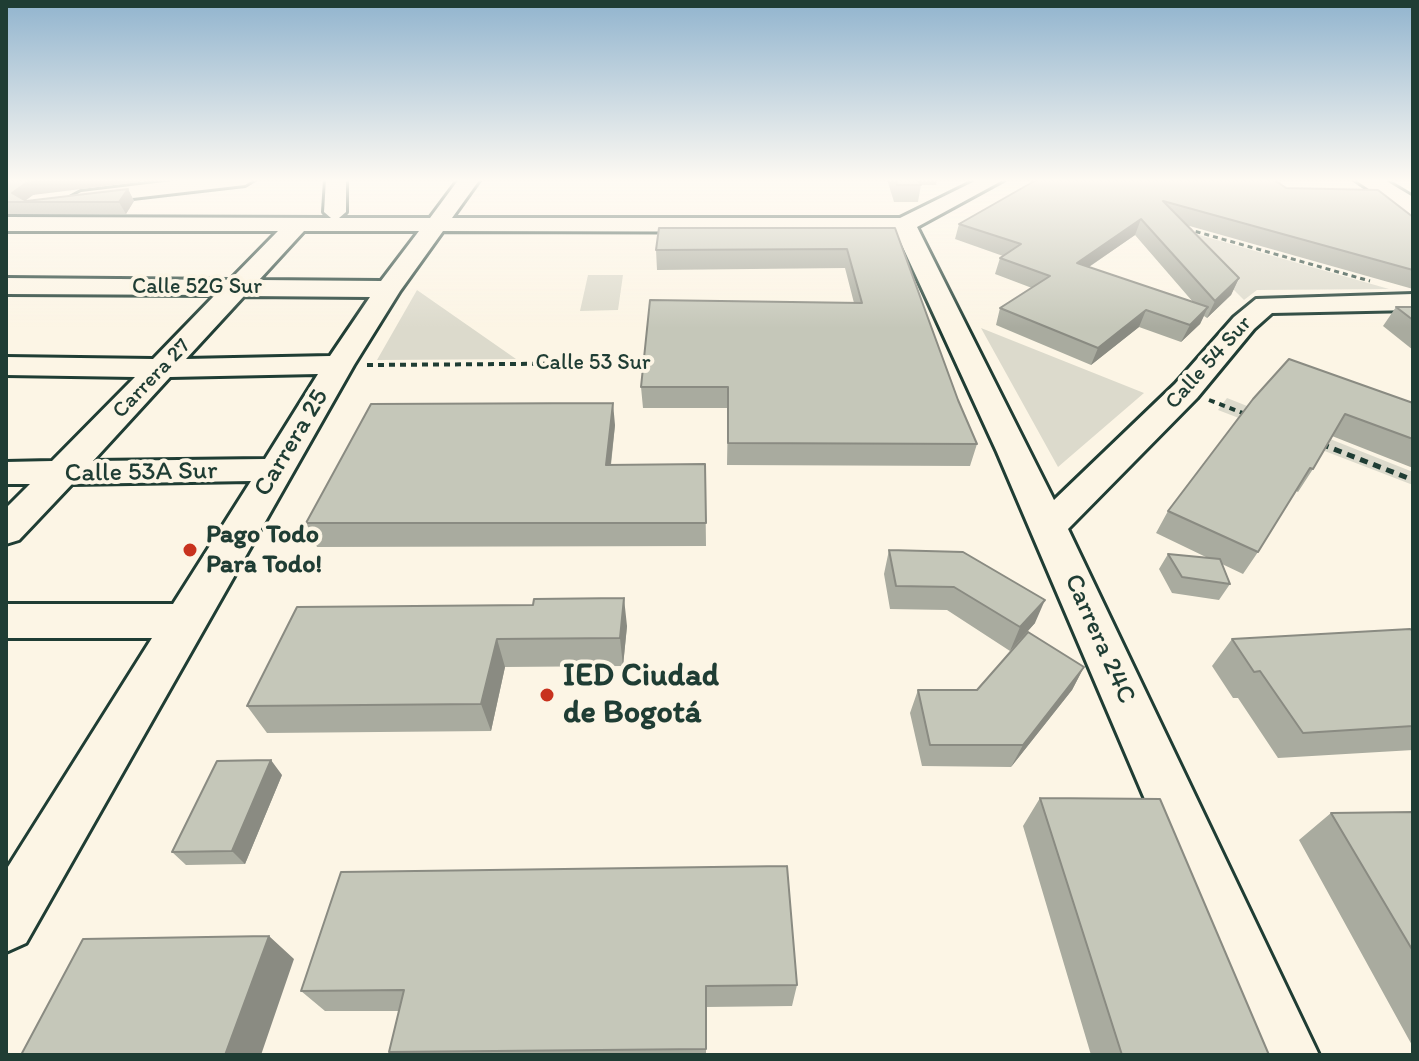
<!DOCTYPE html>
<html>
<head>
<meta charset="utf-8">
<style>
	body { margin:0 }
	#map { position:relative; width:1419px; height:1061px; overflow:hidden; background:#fcf5e5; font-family:Itim,sans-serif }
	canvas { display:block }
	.frame { position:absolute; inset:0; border:8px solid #1f3d34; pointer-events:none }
</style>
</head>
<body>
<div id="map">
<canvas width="1419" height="1061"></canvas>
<div class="frame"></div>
</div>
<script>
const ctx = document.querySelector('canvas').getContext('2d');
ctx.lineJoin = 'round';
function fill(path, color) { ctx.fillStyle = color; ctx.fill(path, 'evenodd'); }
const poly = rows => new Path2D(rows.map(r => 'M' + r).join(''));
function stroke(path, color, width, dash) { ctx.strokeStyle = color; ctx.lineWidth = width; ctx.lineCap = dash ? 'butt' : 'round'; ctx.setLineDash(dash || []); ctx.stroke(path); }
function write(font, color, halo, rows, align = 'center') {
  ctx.font = font + ' Itim,sans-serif'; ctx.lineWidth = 8; ctx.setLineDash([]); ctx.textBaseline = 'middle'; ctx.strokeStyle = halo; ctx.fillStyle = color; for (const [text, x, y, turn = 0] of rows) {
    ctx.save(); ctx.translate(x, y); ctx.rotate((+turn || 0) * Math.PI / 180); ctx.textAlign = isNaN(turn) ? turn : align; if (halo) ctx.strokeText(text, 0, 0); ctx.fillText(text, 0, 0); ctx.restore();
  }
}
fill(poly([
	[1171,227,1389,289,1257,290,1244,300],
	[588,275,623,275,618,310,580,311],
	[417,290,516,359,377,360],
	[981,328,1144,393,1058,467],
	[1227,398,1413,472,1413,485,1218,410]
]), '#dcdacc');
const minor = poly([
	[189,179,255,179,245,185,81,204,70,198,81,192,189,179],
	[326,179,346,179,346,212,339,218,430,218,459,179,480,179,452,218,900,218,979,179,1005,179,917,227,1054,500,1175,384,1234,317,1256,299,1413,294,1413,310,1272,313,1254,329,1197,398,1068,529,1319,1055,1254,1055,997,452,896,232,443,231,400,291,354,365,26,943,6,952,6,870,152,638,6,638,6,604,173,604,251,481,72,484,19,540,6,544,6,508,30,484,6,484,6,462,52,461,135,377,6,375,6,357,153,359,215,295,6,294,6,278,230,280,278,231,6,231,6,217,331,218,324,212,326,179],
	[304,231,419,231,381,281,259,280,304,231],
	[244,296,370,297,330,356,186,359,244,296],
	[318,374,265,459,93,461,170,377,318,374]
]);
const major = poly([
	[1354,179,1383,179,1413,197,1413,216,1404,213,1354,179]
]);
stroke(minor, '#1f3d34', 6);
stroke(major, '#1f3d34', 6);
stroke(poly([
	[1187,229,1370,281]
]), '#1f3d34', 3, [5, 4]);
stroke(poly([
	[367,365,649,363],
	[1209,400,1248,415]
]), '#1f3d34', 4, [6, 5]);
stroke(poly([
	[1321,444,1413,480]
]), '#1f3d34', 5, [8, 6]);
fill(minor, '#fcf5e5');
fill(major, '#fcf5e5');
fill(poly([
	[6,179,33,195,25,201,26,201,128,189,134,201,126,214,6,214],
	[887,179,937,179,936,185,921,185,918,202,894,202],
	[1286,188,1413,217,1413,289,1186,225,1239,278,1231,295,1207,318,1204,316,1200,324,1181,342,1139,327,1091,365,996,325,1000,308,1032,288,995,274,1000,258,1003,256,955,239,959,224],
	[1135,235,1193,302,1089,267],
	[895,228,958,400,977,444,970,466,727,465,728,408,643,408,641,387,854,303,845,268,657,270,656,250],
	[1396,307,1413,307,1413,350,1383,326],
	[1253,399,1413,403,1413,468,1332,436,1313,469,1298,492,1296,491,1258,552,1243,574,1222,564,1230,584,1219,600,1172,593,1159,569,1168,554,1208,558,1156,533,1168,511],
	[615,425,611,465,705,464,706,546,317,547,306,523],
	[889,550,1035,623,1010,651,947,610,890,609,884,574],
	[533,605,627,626,623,666,505,667,491,731,267,733,247,706],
	[1413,631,1413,750,1278,758,1238,698,1233,698,1212,666,1232,639],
	[1084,667,1072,690,1011,767,922,766,910,713,918,690,977,690],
	[282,775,245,864,186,865,172,852],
	[1040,798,1269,1055,1091,1055,1023,826],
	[1413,812,1413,1047,1299,840,1331,813],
	[797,985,792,1006,706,1007,706,1055,393,1055,389,1052,399,1011,325,1011,301,991]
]), '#a9ab9f');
fill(poly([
	[61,179,162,179,33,195,23,202,12,193,26,183],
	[128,189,134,201,126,214,119,202],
	[1141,219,1135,235,1071,279,1077,263],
	[1239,278,1231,295,1207,318,1215,301],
	[1208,307,1200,324,1181,342,1190,325],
	[1146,310,1139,327,1091,365,1098,348],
	[613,403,615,425,608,488,606,465],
	[624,598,627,626,623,666,620,638],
	[1045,600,1035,623,1010,651,1020,627],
	[497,639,505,667,491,731,481,704],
	[1084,667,1072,690,1011,767,1023,745],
	[271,760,282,775,245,864,232,851],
	[269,936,294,959,261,1055,225,1055]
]), '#8a8b82');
const building = poly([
	[6,179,61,179,26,183,12,193,26,201,128,189,119,202,6,202,6,179],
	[895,179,918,179,921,185,897,185,895,179],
	[1038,179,1273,179,1286,188,1378,190,1413,217,1413,270,1163,201,1239,278,1215,301,1141,219,1077,263,1208,307,1190,325,1146,310,1098,348,1000,308,1050,276,1000,258,1021,244,959,224,1038,179],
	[659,228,895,228,958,400,977,444,728,443,728,387,641,387,650,300,862,303,847,249,656,250,659,228],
	[1396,307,1413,307,1413,320,1396,307],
	[1289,359,1413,403,1413,439,1345,414,1313,469,1310,468,1258,552,1168,511,1253,399,1289,359],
	[613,403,606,465,705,464,706,523,306,523,371,404,613,403],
	[889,550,963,552,1045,600,1020,627,954,587,896,586,889,550],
	[1168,554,1220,559,1230,584,1182,577,1168,554],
	[624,598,620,638,497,639,481,704,247,706,297,607,533,605,534,599,624,598],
	[1410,629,1413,631,1413,726,1303,733,1260,671,1254,672,1232,639,1410,629],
	[1028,632,1084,667,1023,745,930,745,918,690,977,690,1028,632],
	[271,760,232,851,172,852,217,761,271,760],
	[1040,798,1160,799,1269,1055,1122,1055,1040,798],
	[1413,812,1413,951,1331,813,1413,812],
	[787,866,797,985,706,986,706,1049,389,1052,404,990,301,991,341,872,787,866],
	[269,936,225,1055,21,1055,83,939,269,936]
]);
fill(building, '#c5c7b9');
stroke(building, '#8a8b82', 2);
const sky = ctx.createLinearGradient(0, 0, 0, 328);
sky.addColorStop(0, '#91b4ce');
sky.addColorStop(0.55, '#fefaf3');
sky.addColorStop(1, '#fefaf300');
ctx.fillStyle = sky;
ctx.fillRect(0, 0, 1419, 328);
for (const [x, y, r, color] of [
	[190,550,8,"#c8321e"],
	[547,695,8,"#c8321e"]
]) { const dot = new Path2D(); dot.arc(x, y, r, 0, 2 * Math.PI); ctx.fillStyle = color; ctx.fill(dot); stroke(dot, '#fcf5e5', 3); }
write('22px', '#1f3d34', '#fcf5e5', [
	["Calle 52G Sur",197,287],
	["Calle 53 Sur",593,363],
	["Calle 54 Sur",1209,363,-48],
	["Carrera 27",152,379,-46]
]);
write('26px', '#1f3d34', '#fcf5e5', [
	["Carrera 25",292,443,-59],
	["Calle 53A Sur",141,473,-1],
	["Carrera 24C",1099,639,66]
]);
write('bold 26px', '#1f3d34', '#fcf5e5', [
	["Pago Todo",206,535],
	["Para Todo!",206,565]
], 'left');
write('bold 32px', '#1f3d34', '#fcf5e5', [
	["IED Ciudad",563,677],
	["de Bogotá",563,714]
], 'left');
</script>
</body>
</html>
